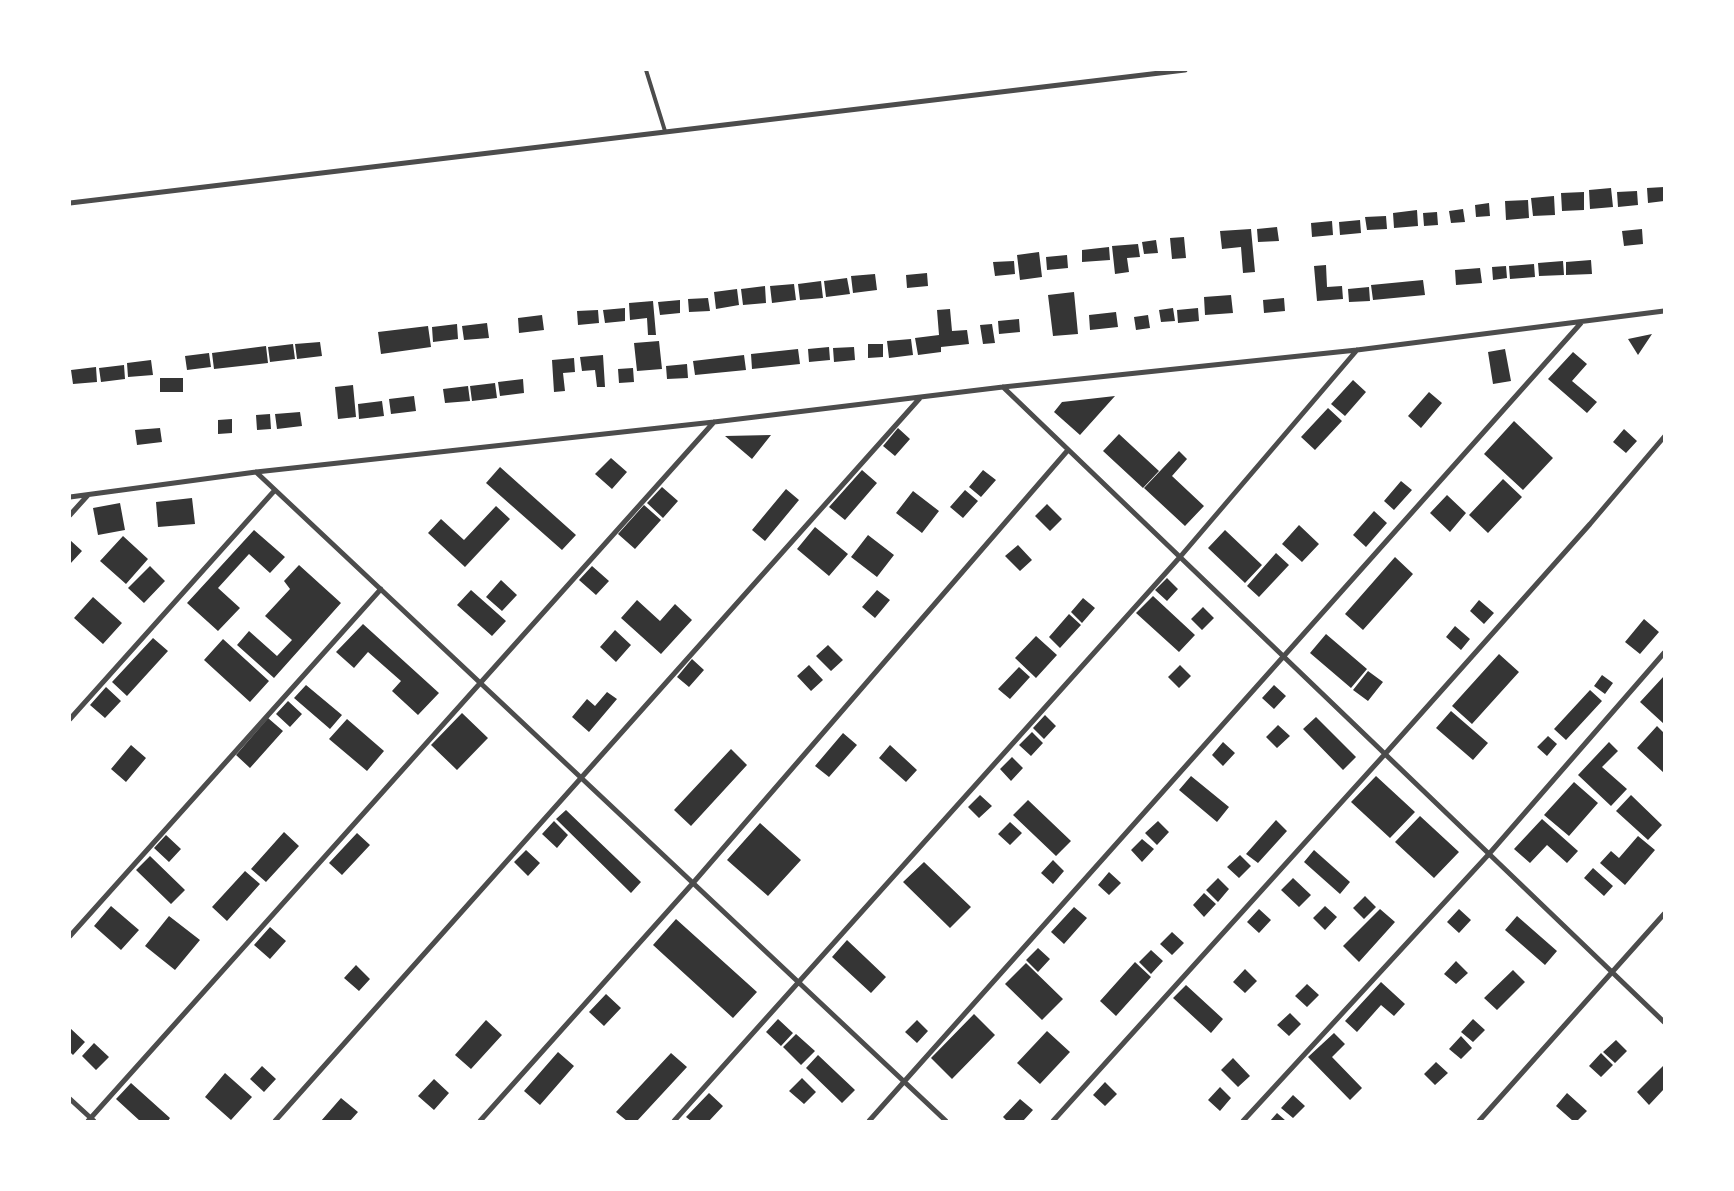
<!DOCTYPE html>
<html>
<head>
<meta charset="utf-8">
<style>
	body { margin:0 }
	#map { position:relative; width:1734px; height:1191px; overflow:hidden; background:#fff; font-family:Quicksand,sans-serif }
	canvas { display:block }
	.frame { position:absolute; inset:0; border:71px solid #fff; pointer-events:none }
</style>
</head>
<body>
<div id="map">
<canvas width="1734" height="1191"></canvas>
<div class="frame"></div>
</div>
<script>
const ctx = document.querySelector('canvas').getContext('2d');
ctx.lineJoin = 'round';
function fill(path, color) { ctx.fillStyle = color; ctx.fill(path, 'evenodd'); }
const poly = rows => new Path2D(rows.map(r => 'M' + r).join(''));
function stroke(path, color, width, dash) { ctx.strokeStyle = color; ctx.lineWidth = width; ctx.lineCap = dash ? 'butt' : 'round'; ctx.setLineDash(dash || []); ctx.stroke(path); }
fill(poly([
	[1664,187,1664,201,1648,203,1647,188],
	[1611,188,1613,207,1590,209,1589,190],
	[1637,191,1638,205,1618,207,1617,192],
	[1584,192,1584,210,1562,211,1561,193],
	[1554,196,1555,215,1533,216,1531,198],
	[1528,200,1529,218,1506,220,1505,201],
	[1489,203,1490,216,1476,217,1475,205],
	[1463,209,1465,222,1451,223,1449,211],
	[1417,210,1418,226,1394,228,1393,213],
	[1437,212,1438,225,1424,226,1423,213],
	[1386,216,1387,229,1367,230,1365,217],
	[1360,220,1361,233,1340,235,1339,222],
	[1332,221,1333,235,1312,237,1311,223],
	[1277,227,1279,241,1258,242,1257,229],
	[1251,229,1255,272,1243,273,1241,247,1222,249,1220,231],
	[1642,229,1643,244,1624,246,1622,231],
	[1184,237,1186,258,1172,259,1170,238],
	[1156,240,1158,253,1144,254,1142,242],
	[1138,244,1140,257,1127,258,1129,272,1115,274,1112,246],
	[1109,247,1110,260,1082,262,1082,250],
	[1039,252,1042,277,1020,280,1017,255],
	[1067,255,1068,268,1047,270,1046,257],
	[1591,260,1592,274,1566,275,1566,262],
	[1014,261,1015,274,995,276,993,262],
	[1563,261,1564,275,1539,276,1538,263],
	[1534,264,1535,277,1510,279,1509,266],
	[1326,265,1327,287,1342,286,1343,299,1317,301,1314,266],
	[1506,266,1507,278,1493,280,1492,267],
	[1480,268,1482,283,1456,285,1455,270],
	[927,273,928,286,907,288,906,275],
	[875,274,877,290,853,293,851,276],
	[847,278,850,294,826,297,824,281],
	[1423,280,1425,295,1373,300,1371,285],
	[821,281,823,298,800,300,798,284],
	[794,284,796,300,772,303,770,286],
	[765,286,766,303,743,305,741,289],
	[1369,287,1370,301,1349,302,1348,289],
	[737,289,739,305,716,309,714,292],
	[1074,292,1078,334,1053,336,1048,295],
	[1231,295,1233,313,1205,315,1204,297],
	[708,298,710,311,689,312,688,299],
	[1284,298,1285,311,1264,313,1263,300],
	[680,300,680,313,660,315,658,302],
	[653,301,656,335,648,335,647,318,630,320,629,303],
	[625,308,625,321,605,323,603,310],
	[1173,308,1175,321,1161,322,1159,310],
	[1198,308,1199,321,1178,323,1177,310],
	[950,309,952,331,967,330,969,344,941,347,941,352,918,355,915,338,939,335,937,310],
	[598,310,599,323,578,325,577,311],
	[1116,312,1118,327,1090,330,1089,315],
	[542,315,544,330,519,333,518,318],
	[1148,315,1150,328,1136,330,1134,317],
	[1019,319,1020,332,999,334,998,321],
	[487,323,489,338,464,340,462,326],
	[457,324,458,339,433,342,432,327],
	[992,324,995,343,983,344,980,325],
	[428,326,431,347,381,354,378,332],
	[1652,334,1638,355,1628,339],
	[911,339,913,355,889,358,887,341],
	[659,341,662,369,637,371,634,343],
	[320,342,322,356,297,359,295,344],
	[293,344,295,359,270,362,268,347],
	[868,344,883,344,883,357,868,358],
	[266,346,268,363,214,369,212,353],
	[829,347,830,360,809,362,808,349],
	[854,347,855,360,834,362,833,348],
	[798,349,800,364,752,369,751,354],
	[1505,349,1511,381,1493,384,1488,352],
	[1573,352,1587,364,1572,381,1597,402,1587,413,1548,379],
	[209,353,211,367,187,370,185,356],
	[603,355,605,387,597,387,595,370,582,371,580,357],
	[744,355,746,370,695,375,693,361],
	[574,358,575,372,563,373,565,391,554,392,552,360],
	[151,360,153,375,128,377,127,363],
	[687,364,688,378,667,379,666,366],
	[124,365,125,379,101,382,99,368],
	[96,367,97,382,73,384,71,370],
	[633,368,634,382,619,383,618,369],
	[160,378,183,378,183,392,160,392],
	[523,379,524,393,500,396,498,382],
	[1353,380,1366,392,1345,416,1331,404],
	[495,383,497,398,472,401,470,386],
	[353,385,356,417,338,419,335,387],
	[468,386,470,401,445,403,443,389],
	[1429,392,1442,403,1421,428,1408,416],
	[414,396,416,411,391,414,389,399],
	[1115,396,1080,435,1054,412,1062,402],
	[382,401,384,416,359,419,358,404],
	[1328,408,1342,421,1315,450,1301,437],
	[300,412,302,426,277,429,275,414],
	[270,414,271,429,257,430,256,415],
	[232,419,232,433,218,434,218,420],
	[1514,421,1553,458,1523,490,1484,454],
	[160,428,162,442,137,445,135,430],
	[898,428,910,439,895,456,883,446],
	[1624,429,1637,441,1626,453,1613,442],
	[1119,434,1159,471,1143,488,1103,451],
	[771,435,752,459,725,436],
	[1179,451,1187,459,1172,476,1204,506,1185,526,1144,488],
	[611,458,627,472,612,489,595,474],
	[500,467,576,535,562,550,486,483],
	[862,470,877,483,845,520,829,507],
	[983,470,996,480,981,497,969,487],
	[1503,479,1522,497,1488,533,1469,515],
	[1401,481,1412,490,1394,510,1384,501],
	[662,487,678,501,663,518,647,503],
	[786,489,799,500,765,541,752,530],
	[965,490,978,501,963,518,950,507],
	[913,491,939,511,922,533,896,513],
	[1447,495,1466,513,1450,532,1430,513],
	[192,498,195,524,158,527,156,502],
	[120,503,125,530,98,535,93,508],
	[1047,504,1062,519,1050,531,1035,516],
	[644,505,661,520,635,549,618,534],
	[496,506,510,519,465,567,428,533,441,519,464,540],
	[1374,511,1387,523,1366,547,1353,535],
	[1299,525,1319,544,1302,562,1282,544],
	[815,527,848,554,829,576,797,549],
	[254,530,285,557,270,573,249,554,218,588,240,608,218,631,187,603],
	[1225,530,1262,565,1245,583,1208,548],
	[868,535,894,555,877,577,851,557],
	[123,536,148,559,126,584,100,561],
	[70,540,82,551,70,564],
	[1018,545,1032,560,1020,571,1005,556],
	[1276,553,1289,565,1259,597,1247,586],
	[1395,557,1413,574,1363,630,1345,614],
	[299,565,341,603,274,678,237,645,249,631,277,656,292,640,265,616,290,589,284,581],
	[150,566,165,581,144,603,128,588],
	[592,566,609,581,596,595,579,580],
	[1167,578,1178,589,1167,601,1155,590],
	[501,580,517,595,502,611,486,597],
	[471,590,506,621,492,636,457,605],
	[877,590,890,600,875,618,862,607],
	[1153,596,1195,635,1179,652,1136,613],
	[93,597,122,623,103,644,74,618],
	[1083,598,1095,608,1082,623,1071,612],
	[637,600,660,621,675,604,692,620,661,654,621,618],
	[1479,600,1494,613,1484,624,1470,611],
	[1203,607,1214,618,1202,630,1191,619],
	[1069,614,1081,625,1060,648,1049,637],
	[1644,619,1659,632,1640,654,1625,642],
	[363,624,439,693,418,715,392,691,401,681,368,652,354,668,336,652],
	[1455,626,1470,639,1461,650,1446,637],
	[615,630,631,645,616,662,600,647],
	[1326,634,1367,669,1351,688,1310,653],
	[1036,636,1057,655,1036,678,1015,658],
	[153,638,168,651,127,696,112,682],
	[223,639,269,681,250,702,204,660],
	[828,645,843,660,831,671,816,656],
	[1499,654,1519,672,1472,724,1452,706],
	[692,659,704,670,689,687,677,677],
	[809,665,823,680,811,691,797,676],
	[1180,665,1191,676,1179,688,1168,677],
	[1019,667,1030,677,1010,699,998,689],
	[1368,671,1383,682,1368,701,1353,690],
	[1602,675,1613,683,1605,694,1594,686],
	[1664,676,1664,724,1640,702],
	[306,685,342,715,330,729,294,698],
	[1274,685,1286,696,1274,709,1262,698],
	[106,687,121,701,105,718,90,705],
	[1590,690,1602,701,1566,740,1554,729],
	[607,692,617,699,589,732,572,717,587,699,595,706],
	[288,701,302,714,290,727,276,714],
	[1451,711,1488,743,1473,760,1436,728],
	[462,713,488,738,457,770,431,745],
	[1045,715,1056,726,1044,739,1033,728],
	[1316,717,1356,757,1343,770,1303,729],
	[268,718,283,731,250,768,236,755],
	[347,719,384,751,367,771,329,739],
	[1278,725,1290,736,1277,748,1266,737],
	[1657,726,1664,733,1664,773,1637,748],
	[1032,732,1043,743,1031,756,1019,745],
	[843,733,857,745,829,777,815,766],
	[1548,736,1557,744,1547,756,1537,747],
	[1223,742,1235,753,1223,766,1212,755],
	[1609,742,1618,751,1602,767,1627,789,1611,806,1578,775],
	[131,745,146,758,126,782,111,769],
	[890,745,917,770,906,782,879,758],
	[731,749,747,765,691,826,674,810],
	[1012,757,1023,768,1011,781,1000,769],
	[1191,776,1229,807,1217,822,1179,790],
	[1376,776,1415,812,1390,838,1351,802],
	[1574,782,1598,803,1569,836,1544,815],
	[980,795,992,806,979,818,968,807],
	[1631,795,1662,825,1648,840,1616,811],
	[1028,800,1071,841,1056,856,1013,815],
	[566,810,641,882,631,893,556,819],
	[1420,816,1459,852,1434,878,1395,842],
	[1542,819,1578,851,1567,863,1547,845,1530,863,1514,849],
	[1276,820,1287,831,1258,863,1246,854],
	[554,821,568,835,557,848,542,834],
	[1158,821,1169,832,1157,845,1145,833],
	[1010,822,1022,833,1010,845,998,834],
	[760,823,801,860,768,896,727,860],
	[284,832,299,846,266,882,251,869],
	[357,833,370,845,342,875,329,863],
	[166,835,181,849,169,862,154,848],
	[1638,836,1655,850,1625,885,1600,863,1611,851,1619,858],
	[1142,839,1154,849,1142,862,1131,850],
	[526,850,540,863,528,876,514,862],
	[1314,850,1350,882,1340,894,1304,862],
	[1240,855,1251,866,1239,878,1227,867],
	[150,856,185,890,171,904,136,870],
	[1053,860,1064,871,1053,884,1041,873],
	[924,862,971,907,950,928,903,882],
	[1593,868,1613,886,1604,896,1584,878],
	[245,871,260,884,227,921,212,907],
	[1109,872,1121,883,1109,895,1098,885],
	[1218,878,1229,889,1218,902,1206,890],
	[1293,878,1311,895,1299,907,1281,890],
	[1204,893,1216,904,1204,917,1193,905],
	[1365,896,1376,907,1364,919,1353,908],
	[111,906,139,930,121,950,94,926],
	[1325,906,1337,917,1325,930,1313,918],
	[1074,907,1087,918,1064,944,1051,932],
	[1259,909,1271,920,1259,933,1247,922],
	[1380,909,1395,922,1359,962,1343,946],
	[1459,909,1471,920,1459,933,1447,922],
	[169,916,200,940,175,970,145,946],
	[1517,916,1557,951,1545,965,1505,930],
	[676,919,757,992,733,1018,653,945],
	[270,927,286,941,270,959,254,945],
	[1172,932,1184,943,1172,955,1160,944],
	[847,940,886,977,871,993,832,957],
	[1038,948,1050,959,1038,972,1026,960],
	[1151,950,1163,961,1151,974,1139,962],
	[1456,961,1468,973,1456,984,1444,974],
	[1135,962,1151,977,1116,1016,1100,1001],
	[1026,963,1063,999,1042,1020,1005,984],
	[356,965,370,979,359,991,344,978],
	[1245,969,1257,981,1245,993,1233,982],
	[1513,970,1525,982,1497,1010,1484,998],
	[1381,982,1405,1004,1394,1016,1381,1005,1357,1032,1345,1021],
	[1307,984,1319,995,1307,1007,1295,996],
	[1186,985,1223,1019,1211,1033,1173,998],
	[606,994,621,1008,604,1026,589,1012],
	[1290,1013,1301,1024,1289,1036,1277,1025],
	[974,1014,995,1035,952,1079,931,1058],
	[778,1019,793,1033,781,1046,766,1032],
	[1473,1019,1485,1030,1473,1042,1461,1032],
	[486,1020,502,1035,471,1069,455,1055],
	[917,1020,928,1031,917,1043,905,1032],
	[70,1028,85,1042,73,1055,70,1052],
	[1047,1031,1070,1052,1040,1084,1017,1063],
	[1334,1033,1345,1044,1332,1057,1362,1088,1350,1100,1308,1057],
	[796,1034,815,1051,801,1065,783,1047],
	[1461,1036,1472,1048,1461,1059,1449,1049],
	[1616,1040,1627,1051,1615,1063,1603,1052],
	[94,1043,109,1057,96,1070,82,1056],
	[558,1052,574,1066,540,1105,524,1091],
	[671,1053,687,1067,637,1121,627,1121,616,1112],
	[1601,1053,1613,1065,1601,1077,1589,1066],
	[818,1055,855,1090,842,1103,806,1068],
	[1233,1058,1250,1076,1238,1087,1221,1070],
	[1436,1062,1448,1073,1435,1085,1424,1074],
	[1664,1065,1664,1089,1649,1105,1637,1092],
	[262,1066,276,1079,264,1092,250,1079],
	[225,1073,252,1097,231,1120,205,1097],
	[802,1078,816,1092,804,1104,789,1091],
	[434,1079,449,1093,434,1110,418,1096],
	[1105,1082,1117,1094,1105,1106,1093,1095],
	[131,1083,170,1118,168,1121,140,1121,116,1099],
	[1220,1087,1231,1098,1220,1111,1208,1100],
	[709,1093,723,1106,709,1121,691,1121,686,1117],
	[1567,1093,1587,1111,1577,1121,1573,1121,1556,1106],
	[1293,1095,1305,1106,1293,1118,1281,1108],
	[341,1098,358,1112,350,1121,321,1121],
	[1020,1099,1033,1110,1023,1121,1007,1121,1003,1117],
	[1277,1113,1286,1121,1270,1121]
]), '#353535');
stroke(poly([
	[646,70,665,131]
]), '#4c4c4c', 4);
stroke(poly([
	[70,203,1185,70],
	[1003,387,1664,1022],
	[256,472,946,1121],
	[70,497,256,472,714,422,1003,387,1357,350,1664,311],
	[70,515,88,495],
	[70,719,275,490],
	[70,936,381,589],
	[70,1099,94,1121],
	[88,1121,714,422],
	[275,1121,920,398],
	[480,1121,693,883,1068,450],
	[674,1121,1180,557,1357,350],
	[869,1121,1581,323],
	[1053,1121,1385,754,1590,524,1664,437],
	[1243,1121,1489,854,1664,653],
	[1479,1121,1664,914]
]), '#4c4c4c', 5);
</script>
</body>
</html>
